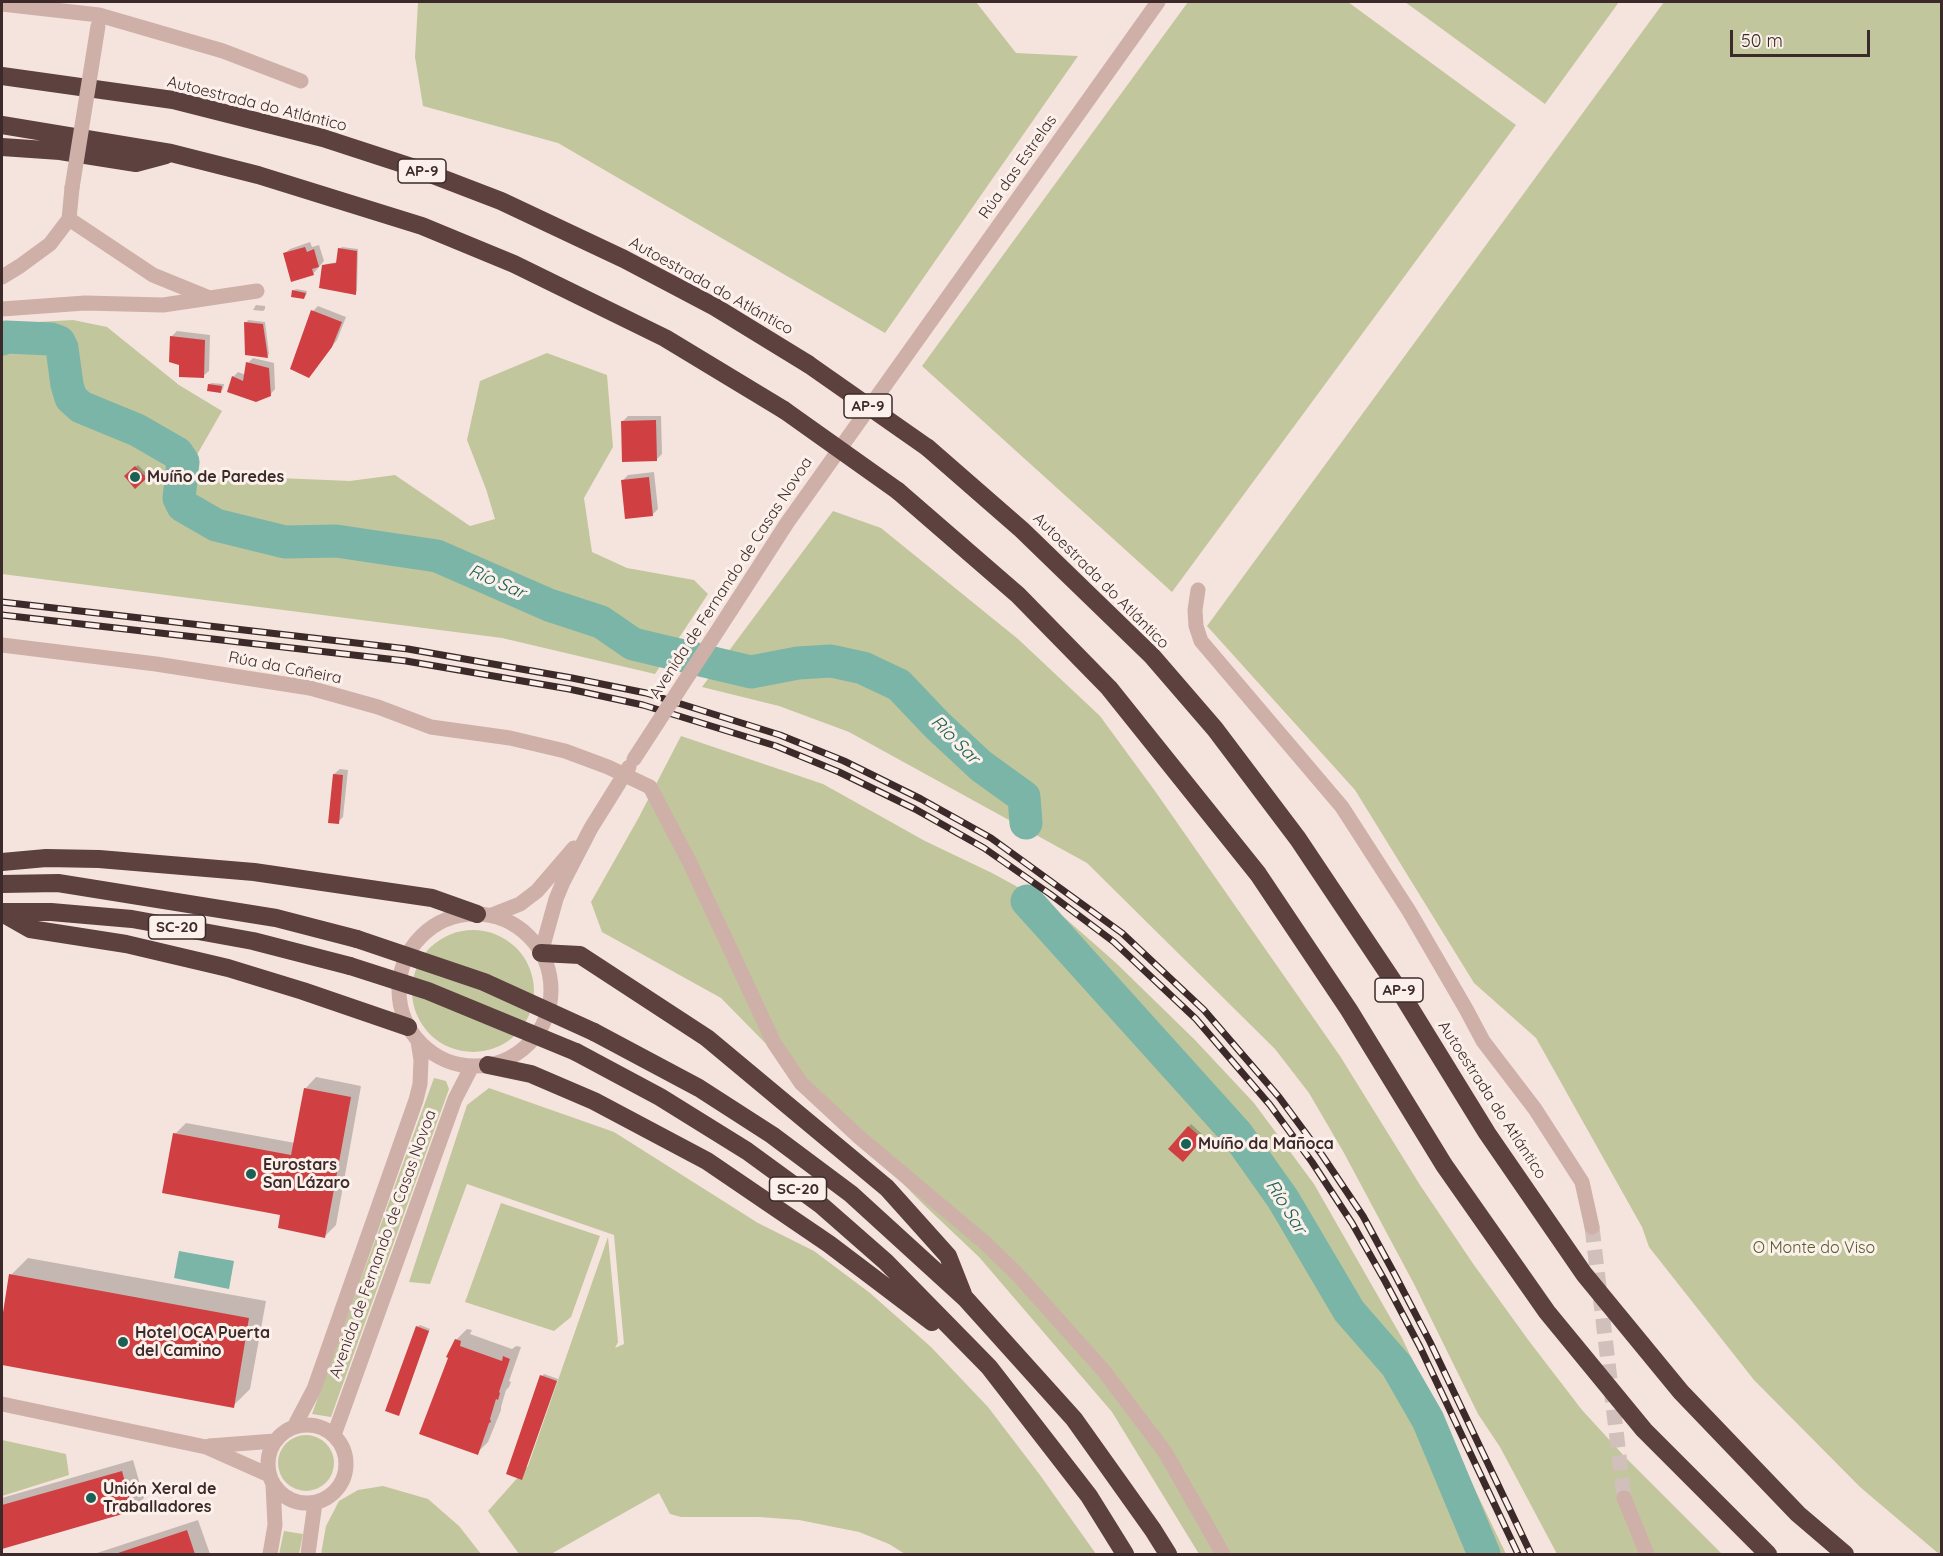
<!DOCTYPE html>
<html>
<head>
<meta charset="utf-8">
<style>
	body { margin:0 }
	#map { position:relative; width:1943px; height:1556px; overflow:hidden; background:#f5e4de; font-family:Quicksand,sans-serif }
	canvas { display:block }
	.frame { position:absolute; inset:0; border:3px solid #3b2a29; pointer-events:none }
	.scale { position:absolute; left:1730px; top:30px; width:140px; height:27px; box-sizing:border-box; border:3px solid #3b2a29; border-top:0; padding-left:8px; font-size:18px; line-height:21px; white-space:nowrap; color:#3b2a29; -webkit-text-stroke:4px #fcf0eb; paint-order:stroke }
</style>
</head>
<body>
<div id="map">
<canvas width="1943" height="1556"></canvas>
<div class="frame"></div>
<div class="scale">50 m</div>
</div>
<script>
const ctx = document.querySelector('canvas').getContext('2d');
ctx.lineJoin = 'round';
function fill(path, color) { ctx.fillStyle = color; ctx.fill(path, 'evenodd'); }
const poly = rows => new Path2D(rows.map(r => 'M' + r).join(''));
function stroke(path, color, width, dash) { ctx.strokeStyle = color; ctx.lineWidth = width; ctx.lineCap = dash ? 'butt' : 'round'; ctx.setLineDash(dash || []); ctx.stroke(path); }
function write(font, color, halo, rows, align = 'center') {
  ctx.font = font + ' Quicksand,sans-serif'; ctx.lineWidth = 6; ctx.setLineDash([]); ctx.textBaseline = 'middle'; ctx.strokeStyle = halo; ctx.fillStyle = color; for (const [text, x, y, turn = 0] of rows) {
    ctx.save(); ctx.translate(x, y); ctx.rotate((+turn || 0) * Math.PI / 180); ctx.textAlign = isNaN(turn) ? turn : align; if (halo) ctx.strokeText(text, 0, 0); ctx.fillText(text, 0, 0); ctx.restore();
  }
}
fill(poly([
	[418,2,976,2,1016,53,1078,56,885,333,558,143,423,106,415,57],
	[1188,2,1348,2,1516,125,1172,592,922,366],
	[1405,2,1619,2,1545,104],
	[1664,2,1941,2,1941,1554,1939,1554,1860,1487,1754,1380,1649,1247,1642,1227,1536,1038,1474,983,1355,790,1207,626],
	[73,320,107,327,179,385,222,411,186,474,350,481,395,475,470,526,495,519,486,489,467,440,480,381,547,353,607,375,613,447,584,498,592,552,627,568,694,580,708,594,655,674,502,638,2,574,2,324],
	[833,511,881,528,1018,639,1100,716,1155,791,1340,1056,1420,1185,1474,1265,1529,1341,1582,1410,1626,1458,1722,1554,1557,1554,1500,1447,1478,1414,1414,1284,1344,1153,1309,1093,1275,1049,1087,863,849,732,779,706,702,687],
	[681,736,823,784,925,841,992,873,1049,904,1115,962,1195,1040,1254,1103,1314,1184,1402,1338,1506,1554,1199,1554,1112,1412,979,1257,922,1203,721,998,602,932,591,902,639,817],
	'412 991a61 61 0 1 1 122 0a61 61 0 1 1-122 0Z',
	[434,1078,446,1081,449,1089,331,1417,312,1414],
	[489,1088,614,1132,758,1223,814,1251,870,1293,931,1347,988,1407,1040,1475,1096,1554,905,1554,889,1544,859,1532,799,1520,759,1517,681,1517,670,1514,659,1493,551,1554,519,1554,488,1511,528,1466,608,1237,618,1342,615,1348,624,1344,614,1235,467,1184,430,1284,409,1282,467,1105],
	[501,1203,600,1236,571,1317,554,1331,465,1302],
	'278 1463a28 28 0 1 1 56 0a28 28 0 1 1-56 0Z',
	[2,1440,66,1454,69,1475,2,1496],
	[383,1486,428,1499,459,1526,481,1554,321,1554,326,1526,339,1501,358,1490],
	[284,1531,303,1534,299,1554,279,1554]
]), '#c2c69c');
fill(poly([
	[179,1251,234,1261,229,1289,174,1278]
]), '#7ab5a8');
fill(poly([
	[310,242,312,247,319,245,324,261,313,274,284,254,290,249],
	[342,247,358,249,357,291,355,293,324,266,326,264,338,262,339,249],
	[296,289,307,291,306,295,304,298,293,291],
	[256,305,265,306,265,309,263,311,253,310],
	[318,306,346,317,337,340,309,376,313,311],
	[248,320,265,322,269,354,267,356,246,323],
	[177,331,210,335,209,371,203,376,181,363,171,337],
	[253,358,274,363,275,389,270,395,233,377,238,372,246,375,248,363],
	[211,383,224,384,223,389,221,391,209,385],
	[628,416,661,416,662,454,657,459,623,421],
	[138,465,148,475,135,486,126,476],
	[654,472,658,509,652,515,623,480,628,475],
	[340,769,348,770,343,817,338,822,334,774],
	[316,1077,361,1086,336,1225,324,1237,282,1214,175,1134,186,1123,295,1143,305,1089],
	[1191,1124,1204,1136,1183,1160,1170,1148],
	[28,1258,266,1301,250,1389,233,1406,2,1364,2,1328,11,1275],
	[420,1325,430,1329,398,1414,417,1327],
	[467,1329,472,1330,470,1334,512,1349,516,1346,521,1347,509,1381,511,1382,509,1387,506,1390,501,1407,501,1410,488,1442,477,1453,456,1340],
	[544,1374,558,1379,523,1476,542,1376],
	[133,1460,144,1498,132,1510,2,1548,2,1498],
	[198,1520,210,1554,94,1554]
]), '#0003');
stroke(poly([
	[2,339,6,337,51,339,59,342,62,348,67,385,71,398,81,407,137,430,177,453,183,462,179,498,183,506,216,525,285,542,336,541,437,556,549,605,601,622,633,644,751,672,798,663,831,661,863,668,899,685,937,725,981,766,1024,797,1026,823],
	[1027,901,1237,1134,1283,1199,1349,1311,1397,1366,1428,1420,1484,1554]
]), '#7ab5a8', 33);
fill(poly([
	[305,247,307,252,314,249,319,267,312,269,314,275,291,282,283,253],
	[338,248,357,251,356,295,319,288,322,265,336,263],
	[292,290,306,293,304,299,291,297],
	[311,310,342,322,332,347,309,378,290,369],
	[244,322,263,324,268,358,245,355],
	[170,336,205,340,204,378,179,377,179,365,169,362],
	[246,362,269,368,271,396,256,402,227,392,232,376,243,381],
	[208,384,222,386,221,393,207,391],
	[656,420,657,461,622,462,621,421],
	[135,466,147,478,135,489,124,476],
	[649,477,653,516,625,519,621,480],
	[333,774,343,775,339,824,328,823],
	[304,1088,351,1097,325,1238,278,1228,280,1215,162,1193,173,1133,291,1155],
	[1188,1126,1203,1139,1183,1162,1168,1149],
	[9,1274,249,1318,234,1408,2,1365,2,1319],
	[416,1326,429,1331,399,1416,385,1411],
	[455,1339,461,1341,460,1346,502,1361,503,1356,510,1359,499,1392,500,1393,498,1400,496,1399,490,1419,491,1422,489,1423,478,1455,419,1434,448,1358,446,1357],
	[540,1375,557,1381,522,1480,506,1474],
	[122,1471,133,1511,2,1549,2,1505],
	[187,1530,195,1554,115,1554]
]), '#d04042');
stroke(poly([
	[1592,1227,1624,1498]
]), '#d0bfba', 15, [15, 8]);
stroke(poly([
	[2,4,99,15,223,51,301,81],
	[69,219,153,275,207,297],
	[2,277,20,266,50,244,69,219,72,188],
	[2,309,85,303,163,305,257,291],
	[1198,590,1195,610,1196,626,1201,641,1342,807,1409,911,1466,1009,1483,1041,1535,1109,1582,1182,1592,1227],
	[731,610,787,523,1158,2],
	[2,645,156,664,310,688,378,707,431,727,510,738,565,751,608,767,650,787,690,863,774,1043,801,1083,859,1137,984,1242,1017,1274,1103,1370,1165,1452,1223,1554],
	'399 990a76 76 0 1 1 152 0a76 76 0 1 1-152 0Z',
	[492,915,520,904,537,891,574,848],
	[541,953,556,899,563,882,591,828,629,767],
	[2,1404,206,1447,269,1475],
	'268 1464a39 39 0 1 1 78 0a39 39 0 1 1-78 0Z',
	[294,1427,314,1389,416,1100,420,1084,421,1060,418,1041],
	[334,1435,455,1099,472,1066],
	[209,1446,275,1441],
	[1624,1498,1647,1554],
	[270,1554,275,1525,273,1485],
	[308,1554,315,1503]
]), '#ceb0a8', 15);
stroke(poly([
	[2,76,173,100,323,138,415,168,501,201,624,259,715,307,808,364],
	[2,125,171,153,258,175,422,226,514,264,665,338,784,410],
	[2,147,60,151,136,163,166,155],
	[928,448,1022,530,1152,656,1215,729,1298,839,1399,990,1487,1133,1584,1274,1681,1392,1798,1514,1845,1554],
	[898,491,1018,595,1109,688,1258,874,1349,1010,1444,1165,1547,1312,1644,1430,1768,1554],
	[2,862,46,858,99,859,254,872,432,898,477,914],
	[2,884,58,883,276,918,357,939],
	[3,912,51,912,132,919,253,941,350,966],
	[2,913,30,929,126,944,228,968,303,991,408,1027],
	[541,953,580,955,707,1038,887,1188,948,1256,963,1294],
	[594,1032,699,1088,772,1135,851,1194,965,1298,1074,1419,1153,1530,1168,1554],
	[576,1052,660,1097,747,1151,821,1205,886,1262,989,1367,1089,1496,1125,1554],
	[488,1065,531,1074,594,1101,707,1161,829,1244,932,1322]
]), '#5c413f', 18);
const rail = poly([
	[2,602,408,649,572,678,646,693,780,735,844,761,921,799,991,838,1122,933,1204,1010,1279,1097,1322,1155,1363,1216,1395,1275,1430,1342,1531,1554],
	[2,615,406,661,569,689,643,705,776,746,839,772,915,809,984,848,1050,894,1114,942,1196,1019,1270,1105,1312,1162,1352,1223,1385,1281,1420,1347,1518,1554]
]);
stroke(rail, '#3b2a29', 7);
stroke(rail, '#fcf0eb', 4.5, [14]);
stroke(poly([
	[72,188,98,26],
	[634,759,731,610]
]), '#ceb0a8', 15);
stroke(poly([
	[808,364,928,448],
	[784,410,898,491],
	[357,939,484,982,594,1032],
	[350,966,428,991,576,1052]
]), '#5c413f', 18);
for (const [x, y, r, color] of [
	[135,477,6,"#1a6053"],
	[1186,1144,6,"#1a6053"],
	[251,1174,6,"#1a6053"],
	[123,1342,6,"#1a6053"],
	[91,1498,6,"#1a6053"]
]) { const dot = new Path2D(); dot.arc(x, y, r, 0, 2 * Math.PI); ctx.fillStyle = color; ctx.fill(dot); stroke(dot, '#fcf0eb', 2); }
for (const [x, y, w] of [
	[422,171,48],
	[868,406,48],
	[177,927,57],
	[1399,990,48],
	[798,1189,57]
]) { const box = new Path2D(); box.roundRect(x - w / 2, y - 12, w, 24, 4.5); ctx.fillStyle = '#fcf0eb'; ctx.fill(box); stroke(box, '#3b2a29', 1.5); }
write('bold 15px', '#3b2a29', null, [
	["AP-9",422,171],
	["AP-9",868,406],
	["SC-20",177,927],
	["AP-9",1399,990],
	["SC-20",798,1189]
]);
write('16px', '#3b2a29', '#fcf0eb', [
	["Autoestrada do Atlántico",257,104,14],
	["Rúa das Estrelas",1018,167,-55],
	["Autoestrada do Atlántico",711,286,29],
	["Avenida de Fernando de Casas Novoa",731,578,-57],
	["Autoestrada do Atlántico",1101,581,45],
	["Rúa da Cañeira",285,668,11],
	["Autoestrada do Atlántico",1492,1100,57],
	["Avenida de Fernando de Casas Novoa",383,1244,-70]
]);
write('bold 16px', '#3b2a29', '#fcf0eb', [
	["Muíño de Paredes",147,477],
	["Muíño da Mañoca",1198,1144],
	["Eurostars",263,1165],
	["San Lázaro",263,1183],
	["Hotel OCA Puerta",135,1333],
	["del Camino",135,1351],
	["Unión Xeral de",103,1489],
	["Traballadores",103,1507]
], 'left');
write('16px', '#565b2a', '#fcf0eb', [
	["O Monte do Viso",1814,1248]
]);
write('italic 18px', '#1a6053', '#fcf0eb', [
	["Río Sar",497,582,24],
	["Río Sar",955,740,45],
	["Río Sar",1286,1207,58]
]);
</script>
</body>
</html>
